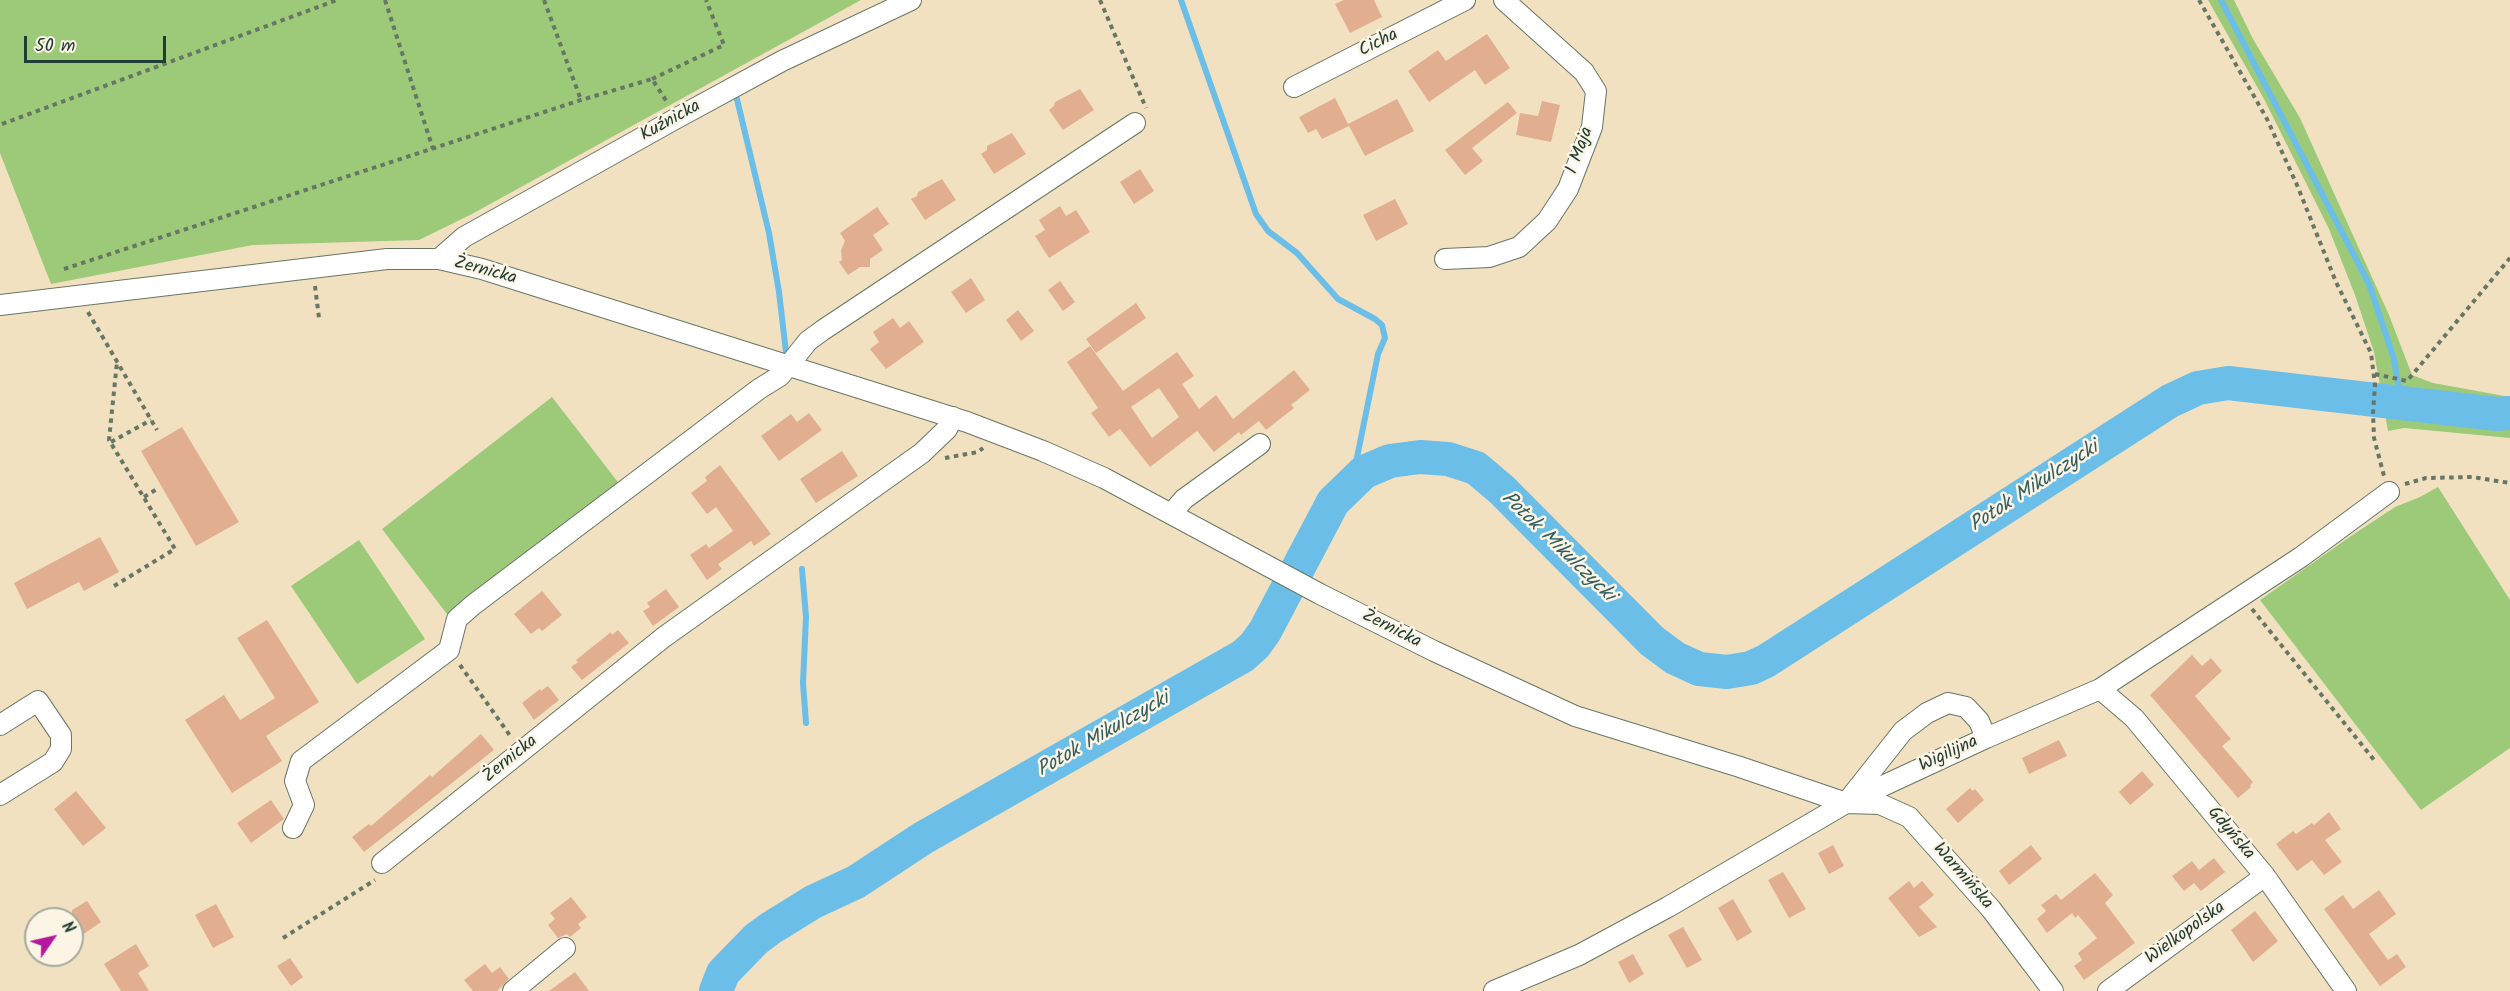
<!DOCTYPE html>
<html>
<head>
<meta charset="utf-8">
<style>
	body { margin:0 }
	#map { position:relative; width:2510px; height:991px; overflow:hidden; background:#f1e1c1; font-family:Kalam,sans-serif }
	canvas { display:block }
	.north { position:absolute; left:24px; top:907px; width:60px; height:60px; box-sizing:border-box; background:#fcf5e5; border:2px solid #a4ab9e; border-radius:50%; rotate:56deg; font-size:16px; font-weight:700; line-height:24px; text-align:center; color:#1f3d34 }
	.north::after { content:''; display:block; margin:auto; width:21px; height:27px; background:#b5179e; clip-path:polygon(50% 0,100% 100%,50% 72%,0 100%) }
	.scale { position:absolute; left:24px; top:36px; width:142px; height:27px; box-sizing:border-box; border:3px solid #1f3d34; border-top:0; padding-left:8px; font-size:18px; line-height:21px; white-space:nowrap; color:#1f3d34; -webkit-text-stroke:4px #fcf5e5; paint-order:stroke }
</style>
</head>
<body>
<div id="map">
<canvas width="2510" height="991"></canvas>
<div class="north">N</div>
<div class="scale">50 m</div>
</div>
<script>
const ctx = document.querySelector('canvas').getContext('2d');
ctx.lineJoin = 'round';
function fill(path, color) { ctx.fillStyle = color; ctx.fill(path, 'evenodd'); }
const poly = rows => new Path2D(rows.map(r => 'M' + r).join(''));
function stroke(path, color, width, dash) { ctx.strokeStyle = color; ctx.lineWidth = width; ctx.lineCap = dash ? 'butt' : 'round'; ctx.setLineDash(dash || []); ctx.stroke(path); }
function write(font, color, halo, rows, align = 'center') {
  ctx.font = font + ' Kalam,sans-serif'; ctx.lineWidth = 5; ctx.setLineDash([]); ctx.textBaseline = 'middle'; ctx.strokeStyle = halo; ctx.fillStyle = color; for (const [text, x, y, turn = 0] of rows) {
    ctx.save(); ctx.translate(x, y); ctx.rotate((+turn || 0) * Math.PI / 180); ctx.textAlign = isNaN(turn) ? turn : align; if (halo) ctx.strokeText(text, 0, 0); ctx.fillText(text, 0, 0); ctx.restore();
  }
}
fill(poly([
	[0,0,861,0,472,214,419,240,253,245,51,284,0,153],
	[2208,0,2234,0,2253,39,2300,118,2389,315,2412,375,2433,383,2510,397,2510,438,2404,428,2388,431,2374,352,2355,295,2329,229,2264,99],
	[552,397,621,486,450,618,382,529],
	[2438,487,2510,600,2510,748,2421,810,2260,600,2351,536,2395,507,2420,497],
	[359,540,425,639,357,684,291,586]
]), '#9dca78');
stroke(poly([
	[1181,0,1256,214,1268,231,1297,253,1338,299,1375,319,1382,325,1385,338,1378,354,1352,482],
	[2221,0,2369,284,2394,359,2401,403],
	[736,95,769,233,779,292,786,352],
	[802,569,806,617,803,683,806,723]
]), '#6bbee7', 6);
stroke(poly([
	[716,991,723,973,756,939,771,928,813,902,856,882,923,838,1243,656,1255,645,1265,631,1333,502,1364,472,1390,461,1420,457,1448,459,1476,468,1502,490,1652,641,1675,658,1699,669,1727,672,1751,668,1766,661,2170,401,2198,388,2228,383,2497,414,2510,413]
]), '#6bbee7', 34);
fill(poly([
	[1344,0,1374,0,1382,17,1350,33,1335,4],
	[1487,34,1510,68,1485,85,1475,70,1429,102,1408,71,1438,50,1446,61],
	[1080,89,1094,110,1063,130,1049,110,1054,106,1055,102],
	[1335,98,1349,126,1322,139,1316,129,1308,133,1299,117],
	[1397,99,1414,131,1365,156,1348,124],
	[1542,101,1560,105,1551,142,1516,135,1520,113,1538,116],
	[1508,102,1517,113,1472,148,1483,161,1465,175,1445,150],
	[1012,133,1026,154,994,174,981,154,987,150,987,146],
	[1140,169,1154,191,1134,204,1120,182],
	[942,179,956,200,925,220,911,199,917,196,918,192],
	[1395,199,1408,224,1376,241,1363,215],
	[1060,206,1066,216,1076,210,1090,232,1049,258,1035,236,1045,230,1039,220],
	[877,207,889,224,873,235,883,250,870,259,870,267,860,267,848,275,839,262,842,260,841,250,845,241,840,233],
	[971,278,985,300,966,313,951,292],
	[1060,281,1075,302,1063,311,1048,290],
	[1136,303,1146,318,1096,353,1086,339],
	[1018,310,1034,331,1021,341,1006,320],
	[893,318,900,328,909,321,924,342,886,369,870,349,879,342,873,332],
	[1090,346,1123,391,1177,352,1194,376,1182,384,1199,409,1216,395,1233,419,1294,370,1310,390,1291,405,1294,408,1266,430,1259,421,1241,435,1239,432,1214,452,1197,431,1150,467,1120,429,1109,437,1091,413,1098,408,1067,362],
	[1159,388,1179,417,1152,438,1131,407],
	[809,413,822,430,779,461,761,436,791,414,797,422],
	[182,427,239,522,196,546,141,451],
	[842,451,858,476,816,503,800,479],
	[720,465,771,534,754,546,751,541,727,558,718,564,722,569,707,580,690,555,706,544,709,548,733,531,716,507,707,514,691,493,707,481,705,477],
	[100,537,119,572,84,591,79,582,27,609,14,583],
	[666,589,679,607,653,626,643,611,650,607,647,603],
	[542,591,562,615,542,631,539,628,531,634,514,614],
	[267,620,319,702,266,736,282,761,232,793,185,720,224,695,240,720,275,698,237,638],
	[618,630,629,643,582,680,571,667,578,662,576,660,611,632,612,635],
	[2192,655,2202,666,2211,658,2222,671,2195,696,2231,739,2222,746,2253,782,2250,785,2251,787,2238,798,2150,695],
	[548,686,559,700,534,720,522,703,540,689,541,691],
	[481,734,494,750,364,852,352,837,369,824,371,826,430,775,432,777],
	[2059,740,2067,756,2029,774,2022,758],
	[2142,771,2154,785,2130,805,2119,792],
	[1970,788,1973,791,1975,789,1984,800,1958,823,1946,809],
	[76,791,106,828,83,846,54,809],
	[271,800,284,819,251,843,237,823],
	[2329,812,2341,829,2325,840,2342,862,2324,875,2312,860,2297,871,2276,844,2293,831,2296,834,2312,823,2314,825],
	[1833,845,1844,866,1829,874,1818,853],
	[2031,845,2042,859,2009,885,1999,871],
	[2214,858,2225,872,2201,891,2194,883,2184,891,2172,876,2192,861,2199,870],
	[1783,872,1806,909,1789,918,1768,880],
	[2095,873,2113,895,2105,903,2135,943,2084,980,2074,966,2082,960,2078,953,2097,938,2078,915,2075,918,2072,913,2047,933,2037,919,2046,911,2041,905,2056,894,2061,900],
	[1909,881,1914,888,1922,881,1934,895,1919,907,1937,927,1919,937,1888,898],
	[2379,890,2396,914,2369,934,2388,960,2397,954,2406,967,2380,986,2324,909,2343,895,2353,909],
	[571,897,587,917,578,924,581,928,570,937,567,934,558,938,548,925,555,919,550,913],
	[1733,899,1752,932,1737,941,1718,908],
	[87,901,101,922,72,942,72,910],
	[216,904,234,937,213,948,195,915],
	[2255,911,2278,941,2253,962,2231,930],
	[1683,927,1702,960,1687,968,1668,935],
	[136,944,149,966,138,973,149,991,121,991,104,964],
	[1633,954,1644,974,1629,983,1618,962],
	[290,958,303,977,291,986,277,966],
	[485,964,492,973,500,967,509,979,497,991,473,991,464,980],
	[575,972,589,991,549,991]
]), '#e1af90');
const minor = poly([
	[1294,87,1465,0],
	[439,259,464,237,677,118,782,61,911,0],
	[1445,259,1489,257,1519,247,1547,221,1568,189,1592,127,1596,91,1584,72,1504,0],
	[0,305,387,259,439,259,482,269,967,422,1043,451,1104,478,1320,594,1434,651,1575,716,1740,767,1846,803,1880,804,1909,817,1991,909,2053,991],
	[1172,513,1184,499,1260,444],
	[2100,689,2134,718,2265,876,2346,991],
	[0,725,38,701,61,735,61,749,53,762,0,795],
	[1850,798,1903,731,1927,713,1948,703,1966,707,1979,721,1986,738],
	[293,828,304,805,295,781,301,761,449,650,457,619,473,605,759,389,780,376,808,341,823,330,1135,123],
	[382,863,664,637,922,453,947,429,953,417],
	[513,991,565,948],
	[1494,991,1579,955,1668,907,1846,803,1986,738,2100,689,2301,557,2389,492],
	[2108,991,2265,876]
]);
stroke(minor, '#687665', 22);
stroke(poly([
	[385,0,433,149],
	[544,0,581,100],
	[1100,0,1146,108],
	[2199,0,2267,119,2297,185,2336,282,2371,353,2375,385,2373,413,2374,438,2384,476],
	[652,79,724,45,706,0],
	[2,124,337,0],
	[64,269,581,100,652,79,667,102],
	[315,286,319,318],
	[88,312,157,430],
	[2375,374,2407,381,2510,258],
	[111,442,151,420],
	[945,458,978,452,983,448],
	[2405,484,2426,478,2472,477,2510,483],
	[144,497,157,489],
	[114,586,175,549,109,440,117,362],
	[2252,609,2375,761],
	[460,665,511,737],
	[283,938,375,880]
]), '#687665', 4, [4.5, 4.5]);
stroke(minor, '#fff', 20);
write('18px', '#1f3d34', '#fcf5e5', [
	["Cicha",1379,44,-27],
	["Kuźnicka",671,122,-29],
	["1 Maja",1581,151,-70],
	["Żernicka",485,272,15],
	["Żernicka",1391,630,27],
	["Wigilijna",1949,755,-25],
	["Żernicka",511,760,-39],
	["Gdyńska",2230,834,50],
	["Warmińska",1962,877,49],
	["Wielkopolska",2186,934,-36]
]);
write('italic 20px', '#325d61', '#fcf5e5', [
	["Potok Mikulczycki",2035,488,-33],
	["Potok Mikulczycki",1557,548,44],
	["Potok Mikulczycki",1104,736,-30]
]);
</script>
</body>
</html>
